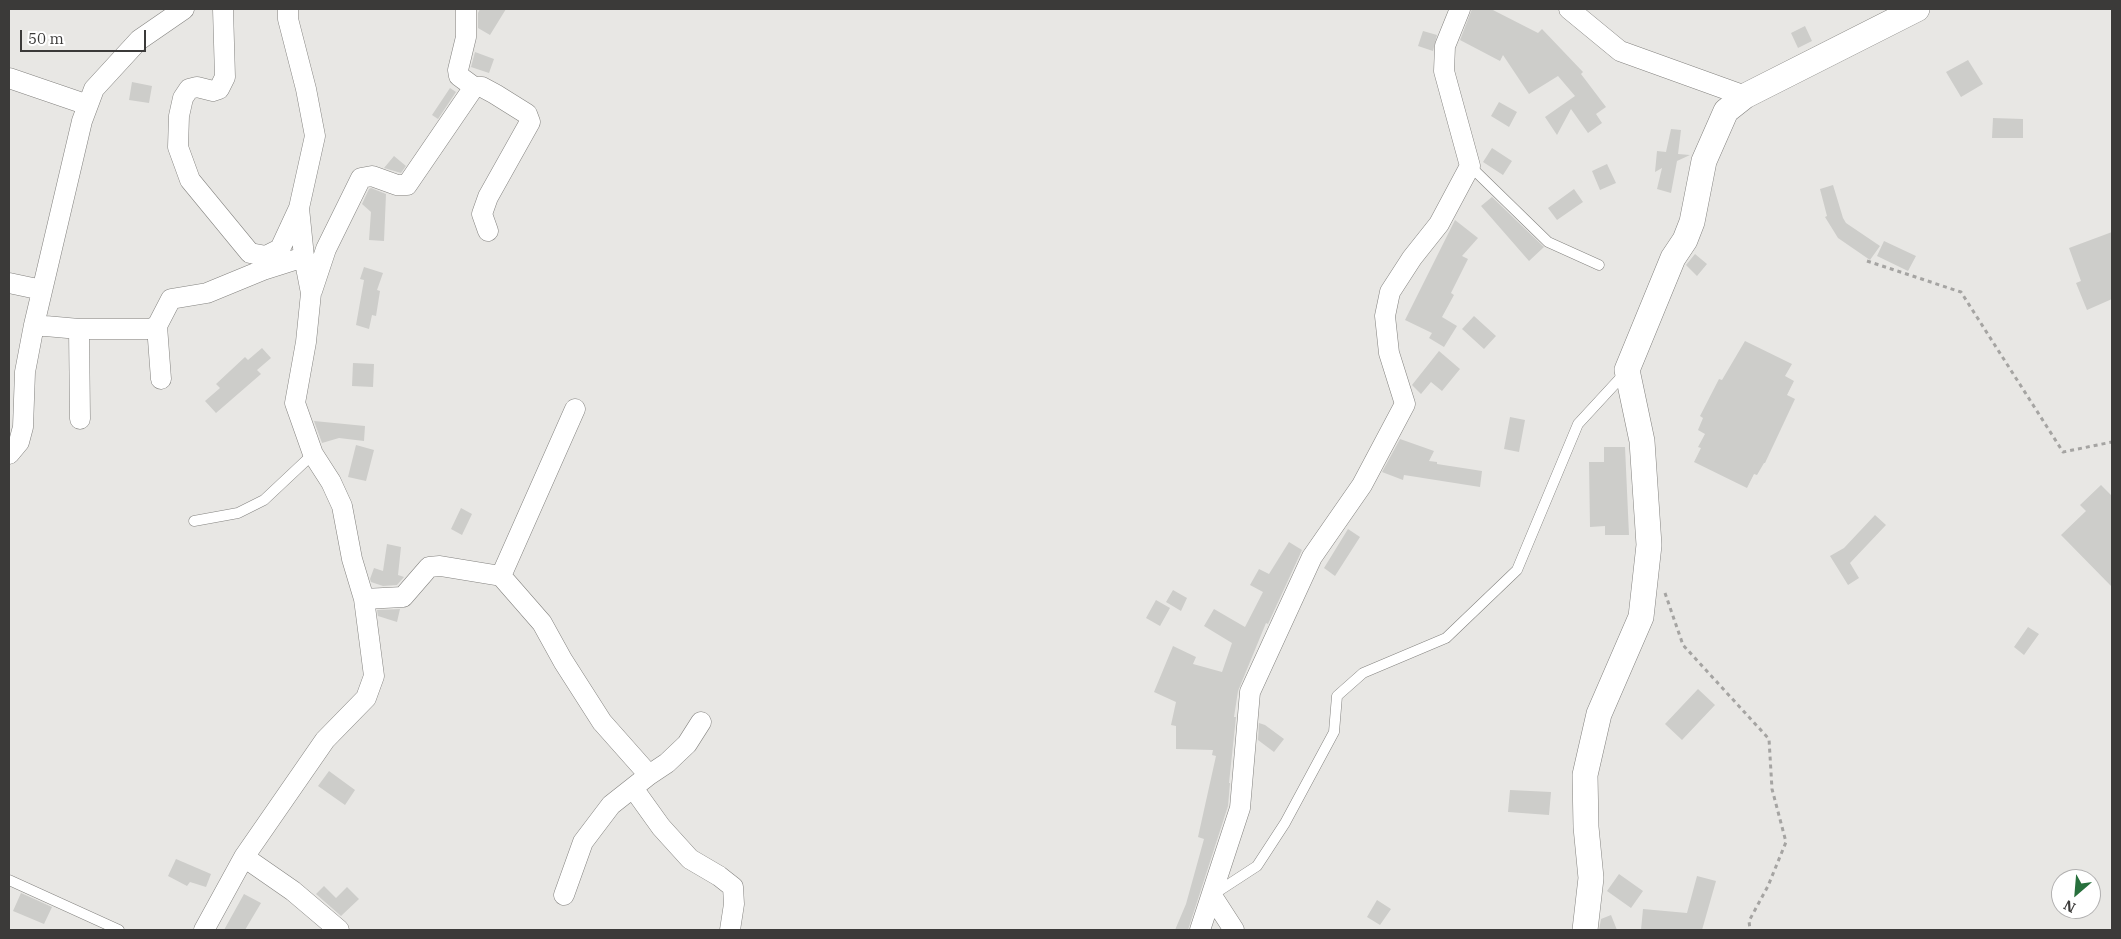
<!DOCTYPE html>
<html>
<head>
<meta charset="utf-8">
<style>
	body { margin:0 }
	#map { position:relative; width:2121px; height:939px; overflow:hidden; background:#e8e7e4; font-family:"IBM Plex Serif",serif }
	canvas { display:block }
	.frame { position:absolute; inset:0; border:10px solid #3b3a39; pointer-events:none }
	.north { position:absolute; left:2051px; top:869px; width:50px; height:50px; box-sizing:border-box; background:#fff; border:1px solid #b1b0b0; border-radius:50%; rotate:207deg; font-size:14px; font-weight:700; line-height:20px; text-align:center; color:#3b3a39 }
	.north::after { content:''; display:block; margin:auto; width:18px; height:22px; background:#28703d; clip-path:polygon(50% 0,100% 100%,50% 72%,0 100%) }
	.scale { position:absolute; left:20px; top:30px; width:126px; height:22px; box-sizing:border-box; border:2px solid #3b3a39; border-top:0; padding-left:6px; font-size:15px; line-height:18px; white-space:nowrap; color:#3b3a39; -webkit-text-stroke:4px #fff; paint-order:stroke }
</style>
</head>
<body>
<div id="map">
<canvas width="2121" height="939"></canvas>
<div class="frame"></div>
<div class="north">N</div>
<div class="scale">50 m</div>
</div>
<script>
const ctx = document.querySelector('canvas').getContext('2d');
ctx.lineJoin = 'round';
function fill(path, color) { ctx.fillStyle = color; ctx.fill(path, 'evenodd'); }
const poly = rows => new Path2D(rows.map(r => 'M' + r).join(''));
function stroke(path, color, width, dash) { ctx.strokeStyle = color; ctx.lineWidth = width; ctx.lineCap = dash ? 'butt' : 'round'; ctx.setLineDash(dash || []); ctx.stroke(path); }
fill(poly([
	[480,9,506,9,490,35,478,28,478,13],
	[1472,9,1491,9,1538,33,1542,29,1583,72,1581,74,1606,107,1596,114,1602,123,1588,133,1571,109,1557,135,1545,117,1575,96,1558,76,1529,94,1503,55,1500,61,1460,40],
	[1805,26,1812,41,1798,48,1791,33],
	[1423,31,1437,35,1433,51,1418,46],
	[475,52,494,59,489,73,471,67],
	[1968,60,1983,84,1961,97,1946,72],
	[132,82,152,86,149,103,129,100],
	[450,88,456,92,438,119,432,115],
	[1499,102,1517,112,1509,127,1491,116],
	[1993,118,2023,119,2023,138,1992,138],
	[1671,129,1681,130,1678,154,1690,155,1677,161,1671,193,1657,189,1662,168,1655,172,1657,151,1666,152],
	[1492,148,1512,161,1503,175,1483,162],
	[394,156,406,166,401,173,384,168],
	[1607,164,1616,183,1600,190,1592,171],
	[1833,185,1843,218,1846,223,1880,246,1870,260,1838,238,1825,217,1827,216,1820,189],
	[371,188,386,194,384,241,369,240,371,212,362,204,369,189],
	[1574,189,1583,202,1557,220,1548,208],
	[1492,197,1544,247,1529,261,1481,206],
	[1455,220,1478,238,1462,256,1468,259,1451,293,1454,295,1442,317,1457,326,1444,347,1429,338,1432,333,1405,320],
	[2112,232,2112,299,2087,310,2076,283,2081,281,2069,248],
	[1884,241,1916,256,1908,271,1877,256],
	[1695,254,1707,264,1697,276,1686,265],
	[364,267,383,273,377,290,380,291,376,316,372,315,369,329,356,325,364,280,360,279],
	[1474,316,1496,336,1484,349,1462,329],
	[1745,341,1792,364,1785,376,1794,381,1787,395,1795,399,1765,463,1764,463,1757,475,1754,474,1747,488,1694,462,1701,448,1698,447,1705,434,1698,430,1703,418,1700,416,1719,379,1722,380],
	[262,348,271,358,257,370,261,374,216,413,205,401,220,388,216,384,245,357,248,360],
	[1439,351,1460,369,1442,391,1431,382,1421,394,1412,385],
	[353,363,374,364,373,387,352,386],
	[1510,417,1525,420,1519,452,1504,449],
	[314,421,365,426,364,441,339,438,322,443],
	[1400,439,1434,451,1429,461,1437,462,1437,464,1482,471,1480,487,1404,475,1403,480,1382,472],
	[356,445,374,450,366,481,348,477],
	[1604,447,1625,447,1629,535,1605,535,1605,526,1590,527,1589,462,1604,462],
	[2101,485,2112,496,2112,587,2061,535,2086,511,2080,505],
	[461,508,472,514,462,535,451,529],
	[1875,515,1886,525,1850,563,1859,578,1848,585,1830,556,1844,548],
	[1348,529,1360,537,1335,576,1324,568],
	[1289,542,1302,550,1268,624,1266,623,1238,691,1234,717,1236,717,1229,783,1230,783,1228,806,1188,930,1175,930,1186,904,1204,839,1198,837,1216,756,1212,755,1213,750,1176,749,1176,726,1171,725,1176,702,1154,692,1173,646,1196,657,1193,664,1222,672,1232,643,1204,626,1214,609,1245,627,1263,592,1250,585,1259,569,1269,574],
	[387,544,401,547,398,575,404,577,397,585,383,586,371,582,370,579,374,568,383,571],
	[1173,590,1187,598,1181,611,1166,602],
	[1156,600,1170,608,1160,626,1146,618],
	[400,609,397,622,378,616,377,610],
	[2028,627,2039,634,2024,655,2014,647],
	[1698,689,1715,705,1682,740,1665,724],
	[1259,723,1265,725,1284,739,1274,752,1258,740],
	[329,771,355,790,345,805,318,786],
	[1510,790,1551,792,1549,815,1508,812],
	[176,859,211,874,206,887,190,882,187,886,168,876],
	[1619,874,1643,891,1631,908,1607,891],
	[1697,876,1716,881,1702,930,1641,930,1643,909,1687,913],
	[324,886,336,898,347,887,359,899,341,916,316,894],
	[21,893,52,907,44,924,13,911],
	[244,894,261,903,245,930,224,930],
	[1377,900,1391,909,1380,925,1367,917],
	[1611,915,1617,930,1599,930,1601,919]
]), '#cdcdca');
const service = poly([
	[1470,166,1548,242,1599,265],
	[194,521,238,513,264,500,313,454],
	[9,880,119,930],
	[1214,894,1257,866,1285,823,1334,732,1337,696,1363,673,1446,638,1517,570,1578,424,1625,373]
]);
const minor = poly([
	[223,9,225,77,219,89,213,91,197,87,189,89,183,98,179,116,178,147,190,180,250,253,266,256,280,249,299,208],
	[466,9,466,37,458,70,459,76,474,87],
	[1569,9,1620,51,1745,96],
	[9,78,88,105],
	[9,283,42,290],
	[312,291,326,249,361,178,372,176,397,185,407,185,474,87,482,87,495,94,527,114,530,122,488,197,482,214,488,231],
	[34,325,79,329,150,329,157,326,171,299,207,293,263,270,304,257],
	[157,326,161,379],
	[79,329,80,419],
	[9,454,19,442,23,427,25,372,34,325,82,121,94,89,139,40,184,9],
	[364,599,403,597,429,567,440,566,501,576],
	[649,775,667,763,687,744,701,722],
	[633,788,661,827,690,859,719,876,733,887,734,904,730,930],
	[244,857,293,891,339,930],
	[564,895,583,842,611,805,649,775,602,722,563,661,542,623,501,576,575,409],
	[1212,896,1234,930],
	[204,930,244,857,325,740,366,698,374,676,364,599,352,559,342,506,331,482,313,454,295,403,306,342,311,293,304,257,299,208,315,136,306,89,288,19,288,9],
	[1200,930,1240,808,1250,692,1312,557,1362,485,1405,404,1389,353,1385,316,1390,292,1412,258,1439,224,1470,166,1444,71,1445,46,1460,9]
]);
const tertiary = poly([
	[1585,930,1591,878,1586,827,1585,775,1599,714,1641,617,1649,545,1642,441,1627,370,1673,258,1685,240,1692,222,1704,161,1726,111,1745,96,1917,9]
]);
stroke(service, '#83827f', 11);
stroke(minor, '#83827f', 21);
stroke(tertiary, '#83827f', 26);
stroke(poly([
	[1867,261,1961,292,2063,452,2112,442],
	[1665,593,1683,645,1769,739,1772,789,1786,842,1768,886,1749,921,1750,930]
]), '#a5a4a2', 3, [4, 4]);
stroke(service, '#fff', 10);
stroke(minor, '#fff', 20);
stroke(tertiary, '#fff', 25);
</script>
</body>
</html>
